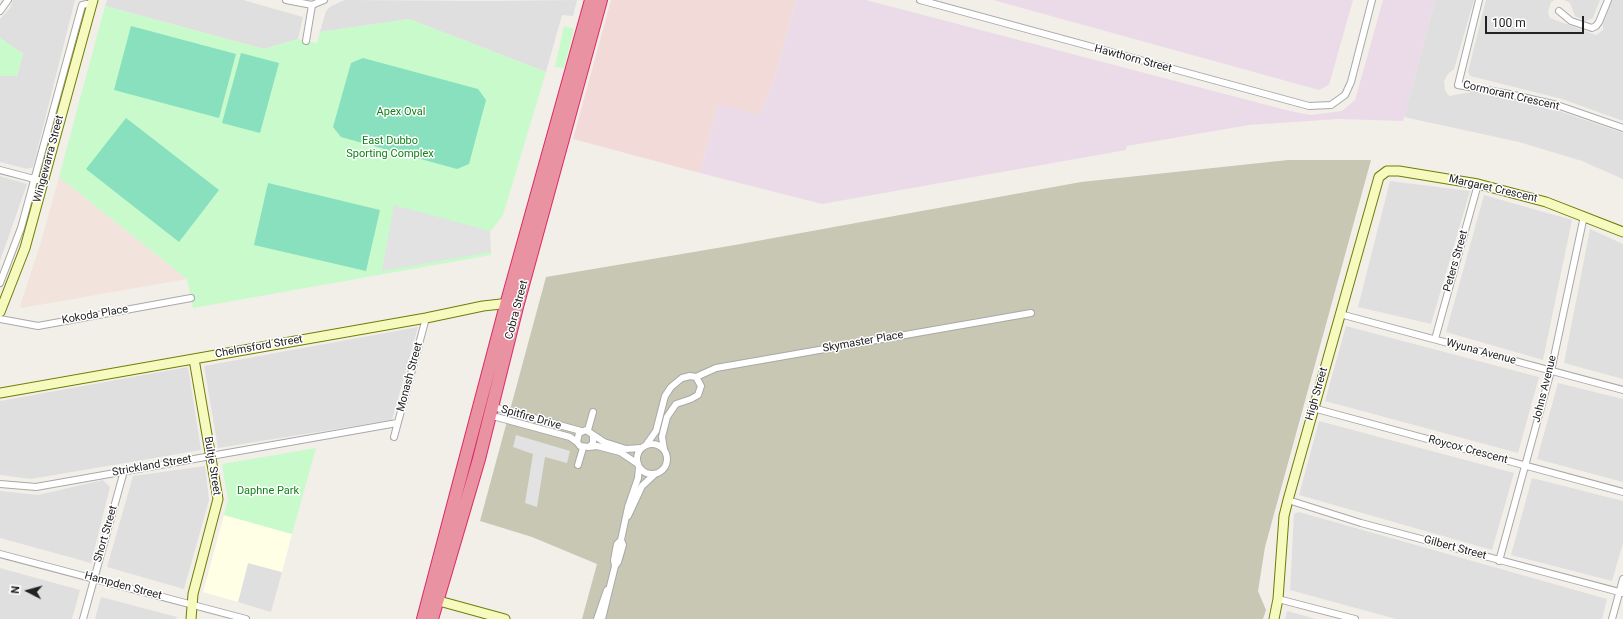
<!DOCTYPE html>
<html>
<head>
<meta charset="utf-8">
<style>
	body { margin:0 }
	#map { position:relative; width:1623px; height:619px; overflow:hidden; background:#f2efe9; font-family:Roboto,sans-serif }
	canvas { display:block }
	.north { position:absolute; left:8px; top:571px; width:40px; height:40px; -webkit-text-stroke:3px #fff; paint-order:stroke; rotate:276deg; font-size:11px; font-weight:700; line-height:16px; text-align:center; color:#222 }
	.north::after { content:''; display:block; margin:auto; width:14px; height:18px; background:#222; clip-path:polygon(50% 0,100% 100%,50% 72%,0 100%) }
	.scale { position:absolute; left:1485px; top:16px; width:99px; height:18px; box-sizing:border-box; border:2px solid #222; border-top:0; padding-left:5px; font-size:12px; line-height:14px; white-space:nowrap; color:#222; -webkit-text-stroke:3px #fff; paint-order:stroke }
</style>
</head>
<body>
<div id="map">
<canvas width="1623" height="619"></canvas>
<div class="north">N</div>
<div class="scale">100 m</div>
</div>
<script>
const ctx = document.querySelector('canvas').getContext('2d');
ctx.lineJoin = 'round';
function fill(path, color) { ctx.fillStyle = color; ctx.fill(path, 'evenodd'); }
const poly = rows => new Path2D(rows.map(r => 'M' + r).join(''));
function stroke(path, color, width, dash) { ctx.strokeStyle = color; ctx.lineWidth = width; ctx.lineCap = dash ? 'butt' : 'round'; ctx.setLineDash(dash || []); ctx.stroke(path); }
function write(font, color, halo, rows, align = 'center') {
  ctx.font = font + ' Roboto,sans-serif'; ctx.lineWidth = 3; ctx.setLineDash([]); ctx.textBaseline = 'middle'; ctx.strokeStyle = halo; ctx.fillStyle = color; for (const [text, x, y, turn = 0] of rows) {
    ctx.save(); ctx.translate(x, y); ctx.rotate((+turn || 0) * Math.PI / 180); ctx.textAlign = isNaN(turn) ? turn : align; if (halo) ctx.strokeText(text, 0, 0); ctx.fillText(text, 0, 0); ctx.restore();
  }
}
fill(poly([
	[13,0,75,0,33,167,27,169,0,162,0,76,17,76,23,54,0,38,0,19,10,8],
	[107,0,243,0,303,17,298,39,264,49,105,6],
	[345,0,487,1,577,0,573,16,562,15,546,72,409,19,320,32,326,11,331,6],
	[1435,0,1474,0,1454,69,1448,74,1444,81,1445,90,1449,96,1477,91,1556,110,1623,133,1623,179,1582,161,1519,142,1404,117],
	[1486,0,1555,0,1551,2,1548,12,1550,18,1596,35,1603,30,1603,23,1611,0,1623,0,1623,121,1562,99,1470,76,1468,72],
	[1564,0,1600,0,1593,18,1585,21,1575,16,1570,3],
	[0,176,27,184,0,261],
	[1390,181,1470,191,1431,324,1358,307],
	[1484,195,1572,220,1543,360,1446,332],
	[1590,229,1623,244,1623,379,1564,363],
	[1346,326,1539,377,1518,453,1325,401],
	[418,327,392,420,218,448,204,366],
	[188,367,201,450,31,479,0,475,0,401],
	[1558,383,1623,399,1623,482,1537,459],
	[1319,421,1514,473,1492,550,1299,495],
	[205,466,209,500,184,589,107,567,133,476],
	[1532,478,1623,501,1623,543,1612,581,1511,555],
	[103,480,110,487,91,563,0,538,0,491,38,495],
	[1299,512,1607,599,1602,619,1396,619,1290,590,1294,514],
	[248,563,282,572,271,612,238,602],
	[0,568,80,590,72,619,0,619],
	[101,597,177,617,176,619,95,619],
	[1287,611,1316,619,1285,619]
]), '#e0dfdf');
fill(poly([
	[611,0,796,0,774,80,759,116,718,105,700,173,573,139]
]), '#f2dad9');
fill(poly([
	[796,0,866,0,1286,110,1310,115,1342,111,1355,100,1383,0,1435,0,1403,121,1339,119,1249,125,1127,146,1126,150,822,204,700,173,718,104,759,115,774,80],
	[993,0,1353,0,1329,85,1319,90]
]), '#ebdbe8');
fill(poly([
	[224,515,292,534,282,572,248,563,238,602,203,592]
]), '#ffffe5');
fill(poly([
	[59,177,187,279,22,308,20,306,40,245]
]), '#f3e3dd');
fill(poly([
	[1288,160,1371,160,1265,547,1258,591,1266,610,1263,619,582,619,597,564,532,537,480,521,546,277,735,245,1081,182]
]), '#c7c7b4');
fill(poly([
	[105,6,264,49,298,39,317,43,320,32,409,19,546,72,503,215,490,232,491,255,193,308,187,279,59,177],
	[564,26,574,29,564,68,555,67],
	[0,38,23,54,17,76,0,76],
	[316,448,292,534,224,515,228,500,222,464]
]), '#c8facc');
fill(poly([
	[131,26,236,54,219,118,114,90],
	[241,53,279,63,260,133,222,123],
	[363,58,478,89,486,100,469,164,457,169,341,137,333,127,351,63],
	[126,118,219,190,179,242,86,169],
	[268,183,380,210,366,271,254,245]
]), '#88e0be');
fill(poly([
	[394,205,490,231,491,252,382,271],
	[516,435,570,451,567,463,545,457,537,507,525,503,533,454,513,447]
]), '#e2e2e2');
const street = poly([
	[286,0,312,5,324,0],
	[920,0,1309,106,1331,105,1345,95,1351,82,1372,0],
	[1479,0,1458,85,1509,94,1557,105,1623,128],
	[0,11,8,0],
	[1559,11,1571,21,1592,28,1596,26,1599,22,1608,0],
	[306,41,312,5],
	[0,170,38,180],
	[0,283,21,228,82,5,92,3],
	[1340,314,1623,390],
	[0,319,38,326,191,298],
	[1435,339,1478,184],
	[696,377,716,368,1031,313],
	[490,406,581,431],
	[1313,408,1623,492],
	[489,415,570,437,577,442],
	[588,430,593,412],
	[593,435,593,443,589,447,580,446,577,442,579,433,586,430,604,442,626,449,641,448],
	[394,437,426,318],
	'637 459a15 15 0 1 1 30 0a15 15 0 1 1-30 0Z',
	[646,445,656,431,665,396,671,387,682,378,690,376,696,377,701,386,698,395,691,399,676,404,667,417,662,437,664,449],
	[589,447,597,446,620,452,638,464],
	[578,465,583,448],
	[0,484,36,487,397,423],
	[1288,500,1361,523,1623,593],
	[628,516,642,486,655,474],
	[0,554,246,619],
	[1499,561,1551,371,1584,216],
	[615,566,614,560,617,544,621,540],
	[1278,599,1355,619],
	[83,619,124,471],
	[597,619,607,590],
	[602,619,615,566,618,562,623,545,621,540,628,507,638,478,639,467],
	[1612,619,1623,579]
]);
const secondary = poly([
	[0,312,25,248,93,0],
	[0,393,426,318,483,306,501,304,512,306],
	[439,601,505,619],
	[191,619,193,594,218,499,194,359],
	[1274,619,1278,599,1284,516,1288,500,1379,177,1387,171,1399,171,1478,184,1546,202,1623,232]
]);
const highway = poly([
	[423,619,506,305,591,0],
	[432,619,479,459,517,307,601,0]
]);
stroke(street, '#a9a9a9', 8);
stroke(secondary, '#707d05', 11);
stroke(highway, '#dc2a67', 14);
stroke(street, '#fff', 6);
stroke(secondary, '#f7fabf', 9);
stroke(highway, '#e892a2', 12);
write('11px', '#222', '#fff', [
	["Hawthorn Street",1133,59,15],
	["Cormorant Crescent",1511,96,13],
	["Wingewarra Street",49,159,-75],
	["Margaret Crescent",1493,189,13],
	["Peters Street",1456,261,-74],
	["Cobra Street",517,310,-75],
	["Kokoda Place",95,315,-10],
	["Skymaster Place",863,342,-10],
	["Chelmsford Street",259,347,-10],
	["Wyuna Avenue",1481,352,15],
	["Monash Street",410,377,-75],
	["Johns Avenue",1545,389,-76],
	["High Street",1317,394,-74],
	["Spitfire Drive",531,418,16],
	["Roycox Crescent",1468,450,15],
	["Strickland Street",152,466,-10],
	["Bultje Street",212,466,81],
	["Short Street",106,534,-74],
	["Gilbert Street",1455,548,15],
	["Hampden Street",123,586,15]
]);
write('11px', '#0c8416', '#fff', [
	["Apex Oval",401,112],
	["East Dubbo",390,141],
	["Sporting Complex",390,154],
	["Daphne Park",268,491]
]);
</script>
</body>
</html>
